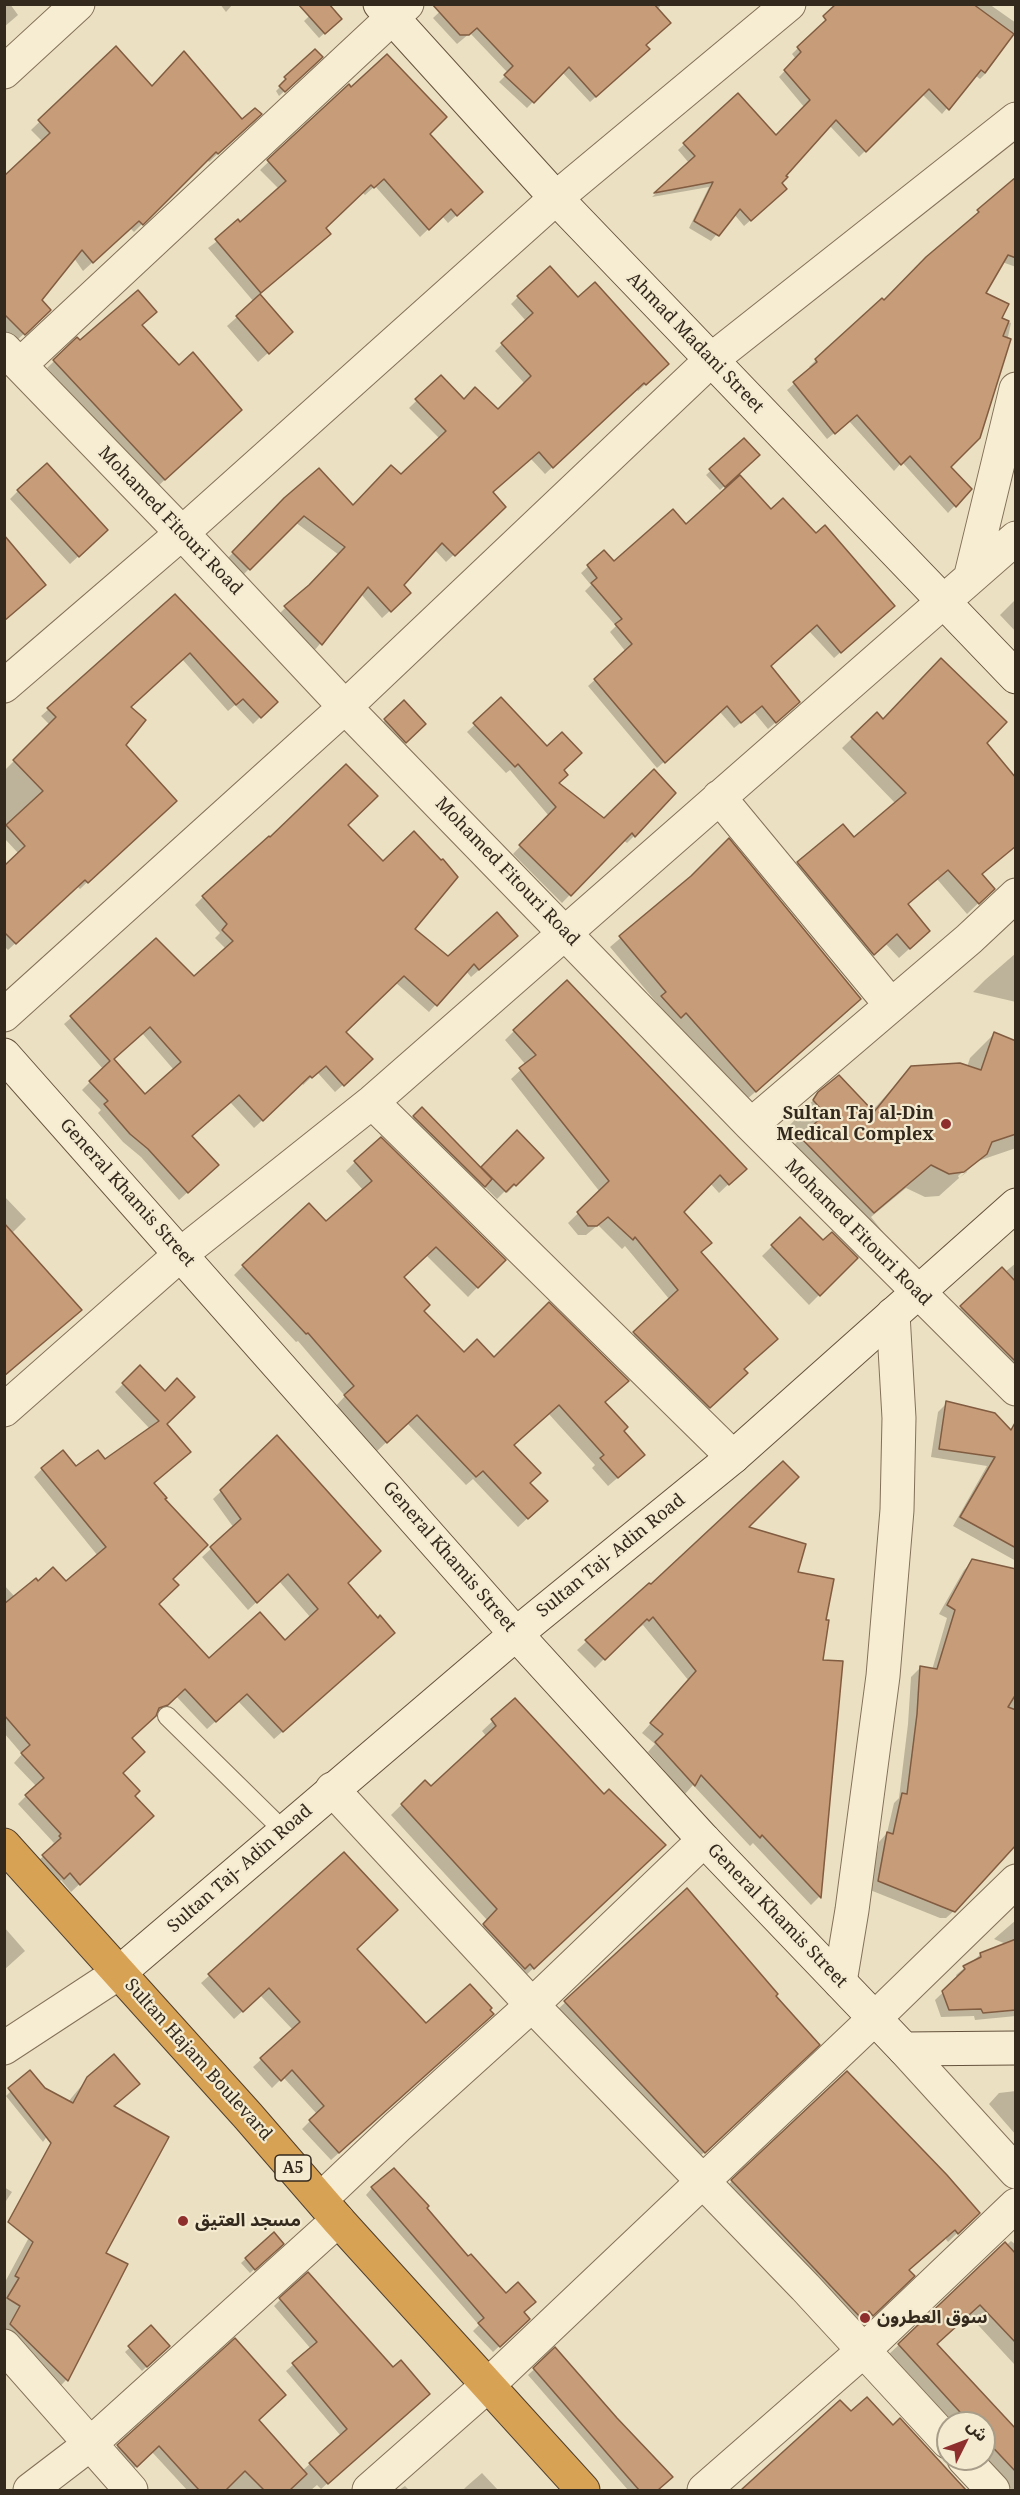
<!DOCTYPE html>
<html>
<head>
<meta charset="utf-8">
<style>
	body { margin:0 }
	#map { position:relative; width:1020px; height:2495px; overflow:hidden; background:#ebe0c1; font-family:"Noto Serif","Noto Sans Arabic",serif }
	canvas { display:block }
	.frame { position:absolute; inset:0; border:6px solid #34291d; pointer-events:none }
	.north { position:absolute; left:936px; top:2411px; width:60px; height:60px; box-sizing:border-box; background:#f3ead0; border:2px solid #a79d88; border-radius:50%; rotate:48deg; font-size:16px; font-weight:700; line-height:24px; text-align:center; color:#34291d }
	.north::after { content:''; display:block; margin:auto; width:21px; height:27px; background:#8f2f2d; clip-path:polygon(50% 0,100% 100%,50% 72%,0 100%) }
</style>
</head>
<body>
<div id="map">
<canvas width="1020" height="2495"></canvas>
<div class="frame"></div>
<div class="north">ش</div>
</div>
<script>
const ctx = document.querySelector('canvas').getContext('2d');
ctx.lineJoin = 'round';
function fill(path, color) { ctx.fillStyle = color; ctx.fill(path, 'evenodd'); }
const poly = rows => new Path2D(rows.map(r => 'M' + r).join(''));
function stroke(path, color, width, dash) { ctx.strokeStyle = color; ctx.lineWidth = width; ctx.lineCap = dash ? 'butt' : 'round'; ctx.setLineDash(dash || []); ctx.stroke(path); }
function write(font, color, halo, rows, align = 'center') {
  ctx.font = font + ' "Noto Serif","Noto Sans Arabic",serif'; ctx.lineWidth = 4.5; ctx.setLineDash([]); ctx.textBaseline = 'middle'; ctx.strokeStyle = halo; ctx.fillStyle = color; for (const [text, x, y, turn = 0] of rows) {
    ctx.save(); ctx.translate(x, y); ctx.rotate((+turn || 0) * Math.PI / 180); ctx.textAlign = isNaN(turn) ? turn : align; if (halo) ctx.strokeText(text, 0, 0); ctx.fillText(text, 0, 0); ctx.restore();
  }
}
fill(poly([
	[4,4,10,4,18,15,4,27],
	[220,4,233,4,226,12],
	[322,4,340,19,319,38,304,21],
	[448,4,662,4,657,10,642,55,590,102,562,72,527,108,499,82,508,73,470,33,457,44,433,18],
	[843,4,989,4,1016,23,1016,31,986,73,980,79,975,75,942,114,922,94,859,157,829,125,784,176,780,183,779,195,744,226,734,214,711,241,689,228,709,187,652,197,689,163,678,150,738,95,776,137,805,108,779,77,796,59,792,54],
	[116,48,151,88,251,122,209,162,207,159,134,232,130,228,83,271,74,258,40,300,41,318,15,342,4,331,4,173,7,176,43,142,31,130],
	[315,51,321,57,279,96,276,91,282,85,281,83],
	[348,86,428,134,473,200,448,223,442,216,420,237,375,186,365,195,362,192,324,228,321,242,258,295,291,332,258,362,227,326,254,302,208,248,240,224,279,189,260,170],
	[1016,179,1016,267,1002,262,984,294,1000,319,1011,323,1001,369,949,467,970,489,948,513,902,462,894,471,849,421,827,439,787,390,811,369,809,367,816,360,878,304,879,306],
	[518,297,578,300,660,371,638,391,636,389,545,474,531,459,492,492,504,507,446,562,434,549,402,586,409,593,382,618,361,594,314,651,278,615,339,555,295,522,242,576,226,560,285,500,353,507,401,476,440,439,409,408,441,377,464,401,498,411,525,384,495,351,526,321,511,304],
	[140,325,232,418,157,487,47,368,77,339,80,343],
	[744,440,758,455,720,490,706,475],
	[18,491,98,538,70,564,10,499],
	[771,511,886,612,834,658,809,631,770,666,792,708,768,729,754,712,734,728,720,712,657,768,588,686,626,652,610,632,616,626,585,591,591,585,581,573,604,552,614,564,686,526],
	[175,596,268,709,253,724,235,705,228,711,182,659,129,708,124,745,174,800,80,889,77,886,8,950,4,946,4,868,19,854,4,838,4,771,50,725,41,716],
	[1016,599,1016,632,1000,615],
	[501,700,562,770,557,784,604,820,654,771,634,836,627,843,623,840,562,903,513,854,549,816,510,770,506,773,467,732],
	[404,702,424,724,401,746,381,724],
	[877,714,883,720,985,743,980,875,993,889,967,914,937,879,907,905,918,941,899,958,885,943,862,964,788,874,798,863,854,839,896,804,842,748],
	[346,825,412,930,448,958,509,944,471,977,466,971,429,1012,395,982,344,1032,363,1067,335,1092,317,1072,303,1085,302,1083,254,1128,230,1102,191,1136,209,1173,179,1200,141,1157,123,1142,98,1113,101,1110,82,1090,103,1069,64,1024,72,1017,194,978,226,949,215,938,220,933,195,905,203,897,269,838],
	[142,1033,174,1070,144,1097,112,1060],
	[692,877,849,1009,745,1101,675,1022,670,1027,652,1008,657,1003,610,947],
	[1016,953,1016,1002,973,992,985,980],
	[514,1031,735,1178,719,1193,710,1183,682,1212,700,1253,742,1370,745,1373,700,1417,625,1343,670,1300,625,1246,622,1249,598,1225,586,1235,578,1235,568,1223,600,1192,511,1079,526,1065,505,1040],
	[994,1034,1016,1043,1016,1148,978,1161,939,1196,925,1197,906,1188,871,1217,883,1232,880,1236,777,1162,801,1138,790,1125,819,1094,871,1112,912,1067,967,1067,970,1058],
	[967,1168,967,1172,959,1178,958,1176],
	[422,1109,481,1169,517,1132,542,1158,507,1193,505,1191,497,1199,484,1186,475,1195,405,1126],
	[355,1162,504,1260,468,1297,426,1255,403,1278,422,1311,464,1354,493,1360,604,1403,622,1431,634,1464,608,1486,592,1468,595,1465,548,1413,513,1445,529,1483,546,1501,518,1527,473,1479,466,1485,407,1423,377,1451,336,1406,345,1396,298,1341,296,1342,234,1275,243,1266,326,1224,363,1190,346,1171],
	[4,1196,26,1219,12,1233,80,1310,4,1377],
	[800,1219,823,1242,856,1258,809,1305,762,1256],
	[1016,1263,1016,1379,952,1316,1002,1269,1005,1272],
	[140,1367,165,1424,152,1484,171,1579,158,1604,208,1660,285,1642,311,1618,279,1581,248,1610,202,1557,234,1528,213,1499,277,1437,346,1583,385,1641,274,1739,238,1701,207,1729,176,1696,130,1738,121,1773,144,1824,71,1892,61,1880,55,1886,35,1864,53,1847,52,1845,54,1843,18,1804,36,1786,14,1763,22,1754,4,1733,4,1585,15,1597,38,1583,65,1583,98,1556,34,1477,42,1469,76,1468,104,1461,150,1429,115,1392],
	[947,1403,1016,1437,1016,1561,953,1526,987,1466,931,1457,938,1412],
	[746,1528,796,1573,825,1621,821,1662,842,1662,819,1897,811,1905,753,1843,750,1846,693,1785,685,1794,648,1752,655,1744,642,1733,689,1681,643,1625,639,1628,637,1626,595,1668,577,1650,649,1585,651,1587],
	[973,1561,1016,1570,1016,1823,956,1909,946,1918,940,1918,870,1890,879,1842,887,1833,894,1803,899,1798,908,1724,911,1677,920,1668,932,1670,947,1618,939,1614,964,1570],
	[515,1700,654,1855,523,1978,474,1935,488,1921,391,1815,425,1782,431,1788,487,1737,482,1731],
	[344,1854,355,1949,426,2025,484,2022,331,2160,302,2129,317,2114,283,2077,272,2088,253,2067,293,2030,260,1995,234,2019,201,1983],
	[687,1891,818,2045,696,2160,557,2010],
	[1016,1920,1016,2016,975,2020,974,2016,941,2017,935,2000,958,1978,956,1975,981,1954,1006,1944,994,1939],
	[4,1927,25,1951,4,1970],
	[88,2078,138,2084,113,2108,104,2254,126,2265,66,2380,51,2396,4,2350,4,2284,79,2144,52,2129,43,2142,6,2096,11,2091,44,2089,68,2102],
	[1016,2091,1016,2135,989,2104,999,2093],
	[732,2181,978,2213,948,2242,945,2238,908,2270,913,2276,863,2324,859,2319,851,2326,723,2190],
	[4,2187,12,2192,4,2204],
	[372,2188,425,2208,468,2259,522,2313,522,2325,493,2352,473,2331,479,2325,366,2195],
	[273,2234,282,2244,250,2273,241,2263],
	[1011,2241,1016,2245,1016,2362,1014,2364,968,2314,936,2344,1016,2431,1016,2490,1012,2490,983,2459,984,2423,950,2423,888,2355],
	[281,2299,421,2400,321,2489,317,2485,311,2490,187,2490,152,2452,130,2472,112,2452,118,2446,257,2420,302,2471,341,2436,286,2371,311,2349,274,2306],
	[151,2328,168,2346,142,2371,125,2352],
	[555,2350,665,2483,656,2490,628,2490,528,2375],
	[840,2402,851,2413,893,2427,900,2420,965,2490,743,2490],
	[482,2473,498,2490,463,2490,466,2487],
	[405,2486,409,2490,399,2490]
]), '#0003');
const building = poly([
	[298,4,329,4,342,19,325,34,298,4],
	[432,4,654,4,671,23,646,45,650,49,596,97,569,67,534,103,504,75,513,66,477,28,469,35,460,35,432,4],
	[836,4,973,4,1014,34,985,73,981,70,949,110,929,89,866,152,836,120,786,176,788,177,782,183,787,189,751,221,740,209,719,236,694,221,713,182,654,193,695,156,683,143,738,93,776,135,810,100,784,70,801,52,797,47,826,20,823,16,836,4],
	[116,46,152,86,184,51,242,119,255,108,262,114,218,154,216,152,143,225,139,221,93,263,82,250,42,300,51,310,25,335,4,314,4,176,50,133,38,120,116,46],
	[315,49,323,57,285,92,279,86,286,79,284,77,315,49],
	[387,54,447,117,430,134,483,192,457,216,451,209,429,230,384,179,374,188,371,185,326,228,331,234,261,293,215,239,238,219,240,222,286,181,267,160,349,84,351,87,387,54],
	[1016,177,1016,258,1008,255,986,293,1009,304,1002,318,1009,321,1003,336,1011,339,980,438,951,467,972,489,956,507,910,456,901,465,857,415,835,434,793,382,817,362,815,359,882,298,884,300,926,257,979,212,977,210,1016,177],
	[550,266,578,297,595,282,669,364,646,385,644,383,553,468,539,452,493,492,506,507,455,556,442,543,404,585,411,593,391,612,368,587,322,645,284,606,309,585,345,547,304,516,250,570,232,552,284,498,319,468,353,505,391,465,401,474,446,431,415,399,441,375,464,399,475,387,498,409,531,376,501,343,533,313,517,296,550,266],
	[138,290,157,312,142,325,179,365,193,352,242,410,165,480,53,360,77,337,80,340,138,290],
	[260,294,293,332,269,354,236,316,260,294],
	[744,438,760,455,725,487,709,469,744,438],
	[47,463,108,530,79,557,17,490,47,463],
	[740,475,771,509,783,498,816,533,825,525,895,606,841,653,817,625,771,666,800,702,776,723,762,706,741,723,727,706,665,763,594,679,632,644,615,624,622,619,591,583,597,578,587,565,604,550,614,561,673,509,686,524,740,475],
	[4,535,46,585,4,621,4,535],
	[175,594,278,702,261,718,243,699,236,705,190,653,131,707,146,720,126,745,177,801,88,883,85,880,16,944,4,932,4,866,25,846,6,825,43,791,13,760,56,717,47,708,175,594],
	[941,658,1007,722,987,743,1016,778,1016,846,982,874,995,889,979,904,948,870,908,904,930,931,910,949,897,934,874,955,797,862,843,824,854,837,906,793,851,737,877,712,883,719,941,658],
	[501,697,547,746,562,732,582,753,564,770,568,775,559,783,604,818,654,769,676,793,635,837,632,833,571,896,519,845,556,807,518,764,515,767,473,723,501,697],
	[404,700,426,724,406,743,384,719,404,700],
	[346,764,378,796,348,825,383,861,414,831,441,860,443,859,458,877,415,929,448,956,497,912,518,936,479,970,474,964,437,1006,404,976,346,1032,373,1059,344,1086,326,1066,312,1078,310,1076,263,1121,239,1095,192,1136,219,1165,188,1193,148,1149,130,1134,104,1104,108,1101,89,1081,110,1061,70,1016,156,938,194,976,233,941,222,930,227,924,202,896,269,836,270,837,346,764],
	[150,1027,181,1062,145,1094,114,1059,150,1027],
	[729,838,861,999,756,1092,686,1013,681,1018,661,996,666,992,619,936,691,876,729,838],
	[567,980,747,1169,729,1185,720,1175,684,1212,712,1243,701,1252,778,1339,744,1369,748,1373,710,1408,633,1332,678,1290,635,1237,633,1240,608,1217,597,1226,588,1226,577,1212,609,1181,519,1068,536,1055,513,1030,567,980],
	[994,1032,1016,1041,1016,1134,992,1142,987,1154,964,1172,949,1174,931,1165,874,1213,800,1137,825,1114,813,1100,818,1092,839,1075,874,1112,911,1066,960,1063,981,1070,994,1032],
	[422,1107,492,1179,485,1187,413,1116,422,1107],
	[517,1130,544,1158,516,1186,514,1184,506,1192,481,1167,517,1130],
	[381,1137,506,1260,478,1288,436,1247,404,1277,430,1305,424,1311,464,1352,477,1339,494,1357,549,1302,629,1381,605,1402,628,1427,624,1431,645,1455,618,1478,600,1458,604,1455,559,1405,514,1445,541,1473,530,1483,548,1501,528,1519,483,1471,476,1477,417,1415,387,1443,344,1395,354,1386,308,1333,306,1334,242,1265,309,1203,326,1221,372,1181,354,1161,381,1137],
	[800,1217,823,1240,832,1232,858,1258,820,1296,771,1245,800,1217],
	[4,1223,82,1310,4,1376,4,1223],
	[1002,1267,1016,1282,1016,1362,960,1306,1002,1267],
	[140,1365,165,1391,177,1378,195,1397,167,1424,191,1452,154,1483,167,1498,165,1499,208,1545,173,1579,179,1585,159,1604,209,1658,260,1612,285,1640,318,1609,288,1574,257,1603,210,1547,241,1519,220,1490,277,1435,381,1551,348,1583,378,1618,380,1615,395,1633,283,1732,247,1694,216,1722,185,1689,168,1705,159,1708,156,1716,132,1738,145,1752,123,1773,140,1791,135,1796,154,1816,80,1885,70,1873,64,1879,42,1855,61,1838,59,1836,61,1834,25,1795,44,1778,21,1753,30,1745,4,1715,4,1604,36,1578,38,1581,53,1567,66,1581,106,1547,41,1468,63,1450,76,1466,98,1450,105,1459,159,1421,122,1383,140,1365],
	[946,1401,995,1413,1011,1430,1016,1421,1016,1548,960,1517,995,1457,939,1449,946,1401],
	[783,1461,799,1477,749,1527,806,1544,798,1572,834,1579,826,1620,829,1620,823,1660,843,1661,821,1898,762,1835,760,1838,701,1775,695,1786,655,1742,663,1734,650,1723,696,1671,653,1617,649,1621,647,1619,605,1660,585,1640,649,1583,651,1584,783,1461],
	[972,1559,1016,1569,1016,1694,1008,1707,1016,1710,1016,1845,955,1912,878,1881,887,1832,893,1834,902,1793,907,1794,917,1714,920,1666,937,1669,955,1610,947,1605,972,1559],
	[515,1698,604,1794,609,1789,666,1845,534,1969,530,1964,525,1969,483,1924,497,1909,401,1804,425,1780,431,1786,496,1726,491,1719,515,1698],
	[344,1852,398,1910,357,1949,414,2010,426,2023,470,1984,492,2008,490,2010,494,2014,339,2153,309,2120,324,2106,292,2070,281,2081,260,2058,300,2022,269,1988,243,2012,208,1974,344,1852],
	[687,1888,778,1994,776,1996,820,2045,705,2153,564,2001,687,1888],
	[1016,1939,1016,2010,983,2013,981,2009,949,2010,942,1991,965,1969,963,1966,981,1957,980,1953,1016,1939],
	[114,2054,140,2084,114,2106,169,2137,106,2253,128,2264,68,2381,10,2324,20,2306,7,2298,19,2278,15,2276,33,2242,8,2222,51,2143,8,2088,30,2070,45,2088,73,2103,87,2077,114,2054],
	[847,2071,947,2175,980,2213,958,2234,955,2230,909,2270,915,2276,873,2316,869,2311,861,2318,731,2180,847,2071],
	[394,2168,429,2206,427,2208,468,2256,471,2254,506,2293,518,2282,536,2302,524,2312,530,2319,500,2347,478,2323,484,2318,371,2187,394,2168],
	[274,2232,284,2244,255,2270,245,2258,274,2232],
	[1005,2242,1016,2254,1016,2343,980,2305,937,2344,1016,2429,1016,2472,984,2438,984,2423,970,2423,898,2344,1005,2242],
	[308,2272,393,2367,401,2360,430,2394,328,2484,309,2463,347,2429,292,2363,317,2342,279,2298,308,2272],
	[151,2325,170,2346,147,2367,128,2346,151,2325],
	[235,2338,286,2395,259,2420,307,2474,290,2490,264,2490,245,2471,226,2490,199,2490,159,2446,137,2467,117,2445,235,2338],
	[555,2347,617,2418,673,2477,658,2490,639,2490,533,2368,555,2347],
	[867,2397,893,2425,900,2418,966,2490,741,2490,840,2400,851,2411,867,2397]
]);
fill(building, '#c79c78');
stroke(building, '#815c41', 1.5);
const lane = poly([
	[167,1716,284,1831]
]);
const street = poly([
	[4,72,78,4],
	[4,349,182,533,345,707,751,1125,1016,1389],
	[20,365,407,4],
	[971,575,1016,389],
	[4,686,182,533,556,198,789,4],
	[719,797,891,1005],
	[4,1015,345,707,711,360,1016,119],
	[372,1102,733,1457],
	[751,1125,969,939,1016,895],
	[4,1410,181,1254,372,1102,1016,538],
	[332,1789,532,2005,805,2287,948,2442],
	[840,1982,852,1910,883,1676,897,1510,899,1418,893,1314],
	[4,2048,120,1972],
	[904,2049,1016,2172],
	[321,2199,397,2127,532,2005,704,1840],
	[4,2346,131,2490],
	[964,2459,993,2490],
	[30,2490,89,2445,338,2220],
	[369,2490,487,2386,875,2018,1016,1881],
	[704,2490,863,2351,1016,2205]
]);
const secondary = poly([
	[380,4,556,198,1016,677],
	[4,1055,516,1634,704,1840,904,2049,1016,2048],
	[120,1972,516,1634,733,1457,1016,1205]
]);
const highway = poly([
	[4,1845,248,2116,338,2220,583,2490]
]);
stroke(lane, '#837159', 20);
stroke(street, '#837159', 35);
stroke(secondary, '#65523d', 35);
stroke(highway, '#513f2e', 35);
stroke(lane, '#f7edd3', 18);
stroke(street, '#f7edd3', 33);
stroke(secondary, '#f7edd3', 33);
stroke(highway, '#d7a254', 33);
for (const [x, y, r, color] of [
	[946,1124,6,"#8f2f2d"],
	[183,2221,6,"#8f2f2d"],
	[865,2318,6,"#8f2f2d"]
]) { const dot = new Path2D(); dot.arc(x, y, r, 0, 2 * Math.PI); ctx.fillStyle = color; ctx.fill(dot); stroke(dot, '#f3ead0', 2); }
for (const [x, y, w] of [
	[293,2168,36]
]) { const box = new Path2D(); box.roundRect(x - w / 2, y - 13, w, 26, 4.5); ctx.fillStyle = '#f3ead0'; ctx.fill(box); stroke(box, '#34291d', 1.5); }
write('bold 16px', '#34291d', null, [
	["A5",293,2168]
]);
write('18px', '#34291d', '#f3ead0', [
	["Ahmad Madani Street",695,343,46],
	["Mohamed Fitouri Road",170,521,46],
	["Mohamed Fitouri Road",507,872,46],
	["General Khamis Street",127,1193,48],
	["Mohamed Fitouri Road",858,1233,45],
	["Sultan Taj- Adin Road",611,1556,-39],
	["General Khamis Street",449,1557,49],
	["Sultan Taj- Adin Road",240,1869,-41],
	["General Khamis Street",777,1916,46],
	["Sultan Hajam Boulevard",198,2060,48]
]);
write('bold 18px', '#34291d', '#f3ead0', [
	["Sultan Taj al-Din",934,1114,"right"],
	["Medical Complex",934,1135,"right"],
	["مسجد العتيق",195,2221],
	["سوق العطرون",877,2318]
], 'left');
</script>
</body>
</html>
